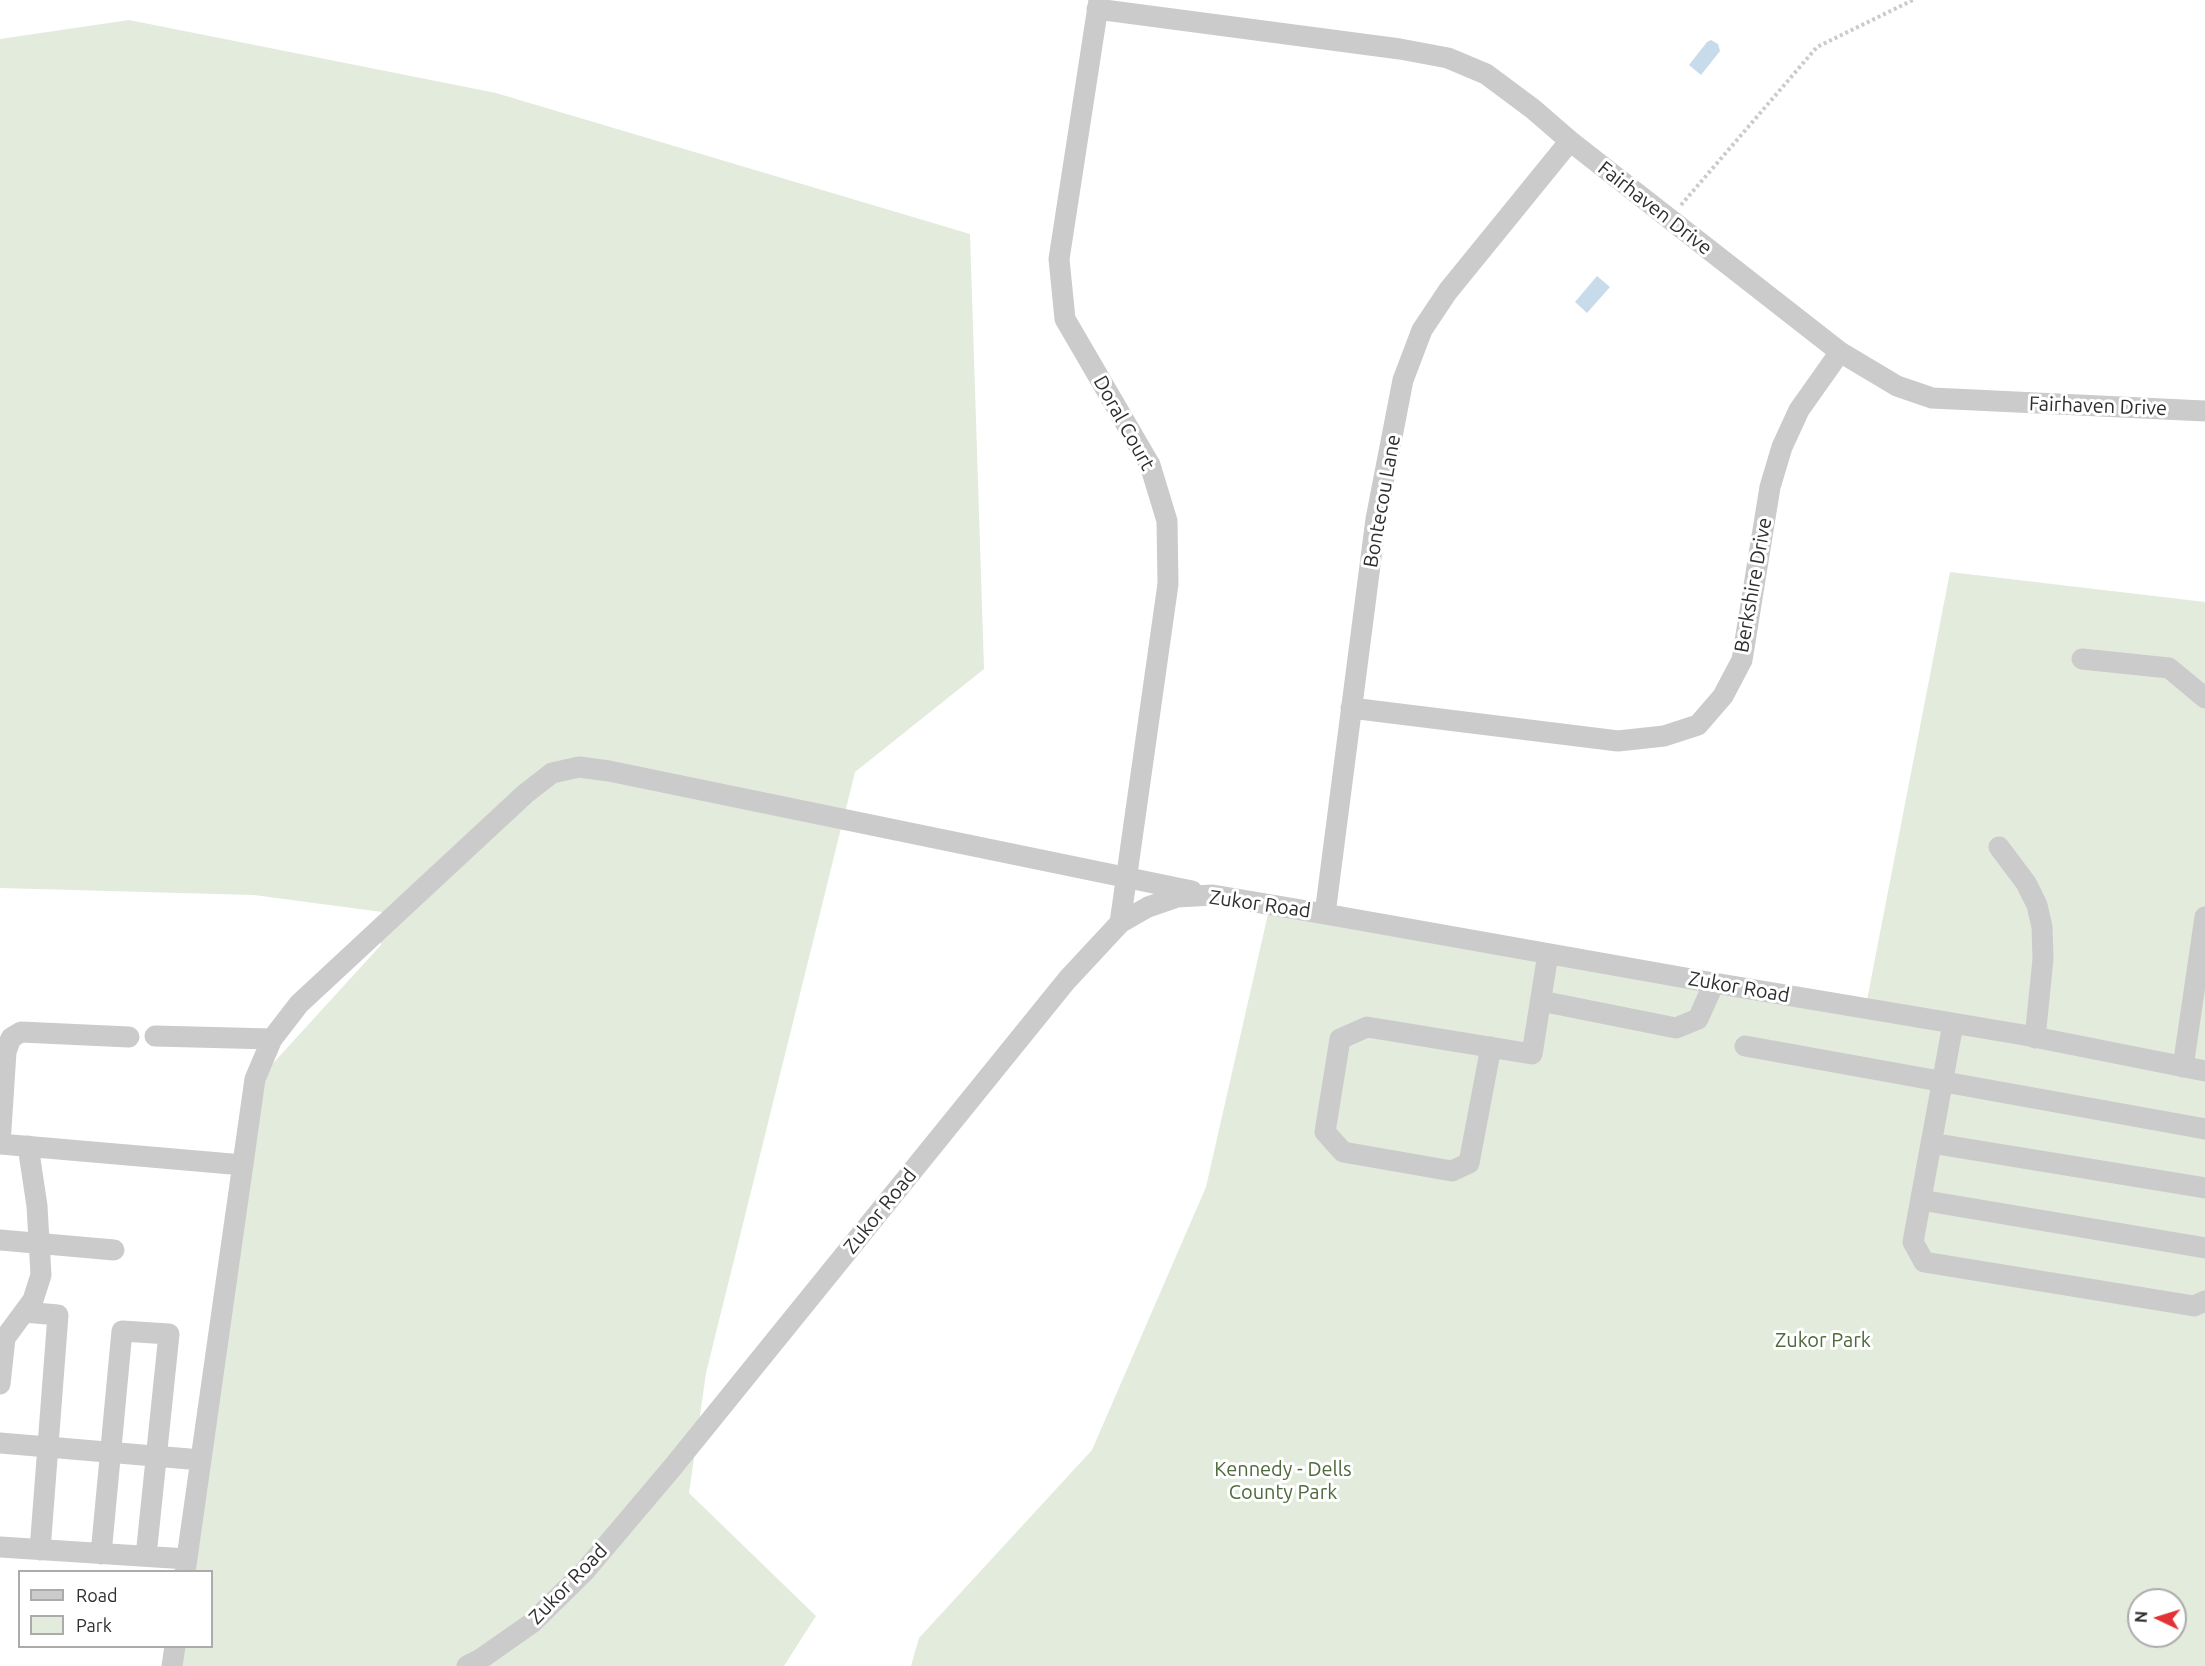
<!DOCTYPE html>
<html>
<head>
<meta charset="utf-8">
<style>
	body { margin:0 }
	#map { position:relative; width:2205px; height:1666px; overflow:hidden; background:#fff; font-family:Ubuntu,sans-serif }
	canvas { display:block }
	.legend { position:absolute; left:18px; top:1570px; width:195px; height:78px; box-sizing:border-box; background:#fff; border:2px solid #ababab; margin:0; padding:8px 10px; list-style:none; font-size:18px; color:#2e2e2e }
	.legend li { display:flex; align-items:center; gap:12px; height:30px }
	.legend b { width:30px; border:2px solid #ababab }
	.north { position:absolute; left:2127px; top:1588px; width:60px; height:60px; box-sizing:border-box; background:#fff; border:2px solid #ababab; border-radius:50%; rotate:274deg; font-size:16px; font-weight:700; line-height:24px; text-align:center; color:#2e2e2e }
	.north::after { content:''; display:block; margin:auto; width:21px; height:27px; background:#e33235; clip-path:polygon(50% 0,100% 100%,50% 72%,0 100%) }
</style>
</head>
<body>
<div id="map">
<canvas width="2205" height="1666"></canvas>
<ul class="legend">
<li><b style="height:8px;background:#cbcbcb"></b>Road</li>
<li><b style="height:16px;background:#e3ebdc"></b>Park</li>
</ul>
<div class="north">N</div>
</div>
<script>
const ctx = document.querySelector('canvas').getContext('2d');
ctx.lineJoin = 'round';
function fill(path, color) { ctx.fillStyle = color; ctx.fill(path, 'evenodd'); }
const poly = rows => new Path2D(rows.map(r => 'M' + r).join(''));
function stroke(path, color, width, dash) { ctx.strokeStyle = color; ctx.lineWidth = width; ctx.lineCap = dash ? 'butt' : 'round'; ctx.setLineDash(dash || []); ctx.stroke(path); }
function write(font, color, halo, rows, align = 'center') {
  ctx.font = font + ' Ubuntu,sans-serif'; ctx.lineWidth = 6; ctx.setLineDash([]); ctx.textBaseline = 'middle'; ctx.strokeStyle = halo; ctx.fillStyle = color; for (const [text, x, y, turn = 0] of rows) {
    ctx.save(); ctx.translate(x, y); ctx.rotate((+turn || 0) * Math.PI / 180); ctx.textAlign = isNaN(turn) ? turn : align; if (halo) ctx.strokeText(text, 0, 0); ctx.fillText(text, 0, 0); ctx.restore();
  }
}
fill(poly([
	[129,20,496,93,970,234,984,669,855,772,706,1373,689,1493,816,1616,784,1666,177,1666,180,1647,212,1646,212,1572,191,1571,266,1071,381,945,382,912,254,895,0,888,0,39],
	[1950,572,2205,602,2205,1061,1866,1005],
	[1268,914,2205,1074,2205,1666,911,1666,919,1638,1092,1450,1206,1187],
	[2139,1600,2175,1600,2175,1636,2139,1636]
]), '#e3ebdc');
fill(poly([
	[1711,40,1718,44,1720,51,1701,75,1689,65,1707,42],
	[1597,276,1610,287,1587,313,1575,302]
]), '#c8dbeb');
stroke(poly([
	[1681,205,1817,47,1913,0]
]), '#cbcbcb', 4, [3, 3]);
stroke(poly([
	[1099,0,1059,259,1065,319,1150,465,1167,521,1168,584,1120,923],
	[1097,9,1400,49,1448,58,1486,74,1533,109,1570,141,1840,352,1897,386,1932,398,2205,411],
	[2082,659,2169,668,2205,698],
	[1351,708,1618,741,1664,736,1698,725,1723,696,1742,660,1770,487,1782,447,1799,410,1840,352],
	[1999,847,2026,883,2037,905,2042,927,2043,959,2035,1038],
	[1325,914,1376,519,1403,380,1422,330,1448,291,1570,141],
	[1541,1001,1676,1028,1698,1019,1714,983],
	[1953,1024,1913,1242,1924,1262,2194,1306,2205,1301],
	[155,1036,272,1039],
	[1745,1046,2205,1129],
	[1491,1047,1469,1163,1452,1171,1343,1152,1325,1132,1340,1039,1367,1027,1532,1054,1548,954],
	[2183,1067,2205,917],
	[1931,1143,2205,1188],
	[0,1144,243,1165],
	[0,1144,6,1052,11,1038,21,1032,129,1037],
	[1921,1200,2205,1248],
	[0,1240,114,1250],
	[24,1312,58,1315,40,1550],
	[0,1384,5,1338,33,1300,41,1275,37,1206,28,1146],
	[0,1443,201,1460],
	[0,1547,187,1559],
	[101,1554,122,1331,169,1334,146,1556],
	[185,1572,255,1079,272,1039,299,1004,525,794,552,773,579,767,609,771,1192,891],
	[172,1666,175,1646],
	[467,1666,479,1660,532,1623,584,1572,672,1468,1067,980,1120,923,1148,907,1177,897,1213,895,1325,914,1714,983,2024,1035,2205,1071]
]), '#cbcbcb', 21);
write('20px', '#2e2e2e', '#fff', [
	["Fairhaven Drive",1655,208,38],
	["Fairhaven Drive",2098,406,2],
	["Doral Court",1124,423,61],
	["Bontecou Lane",1382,501,-80],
	["Berkshire Drive",1753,585,-80],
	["Zukor Road",1260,904,8],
	["Zukor Road",1739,987,10],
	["Zukor Road",880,1211,-51],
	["Zukor Road",568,1584,-46]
]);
write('20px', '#4e693c', '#fff', [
	["Zukor Park",1823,1340],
	["Kennedy - Dells",1283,1469],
	["County Park",1283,1492]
]);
</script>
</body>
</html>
